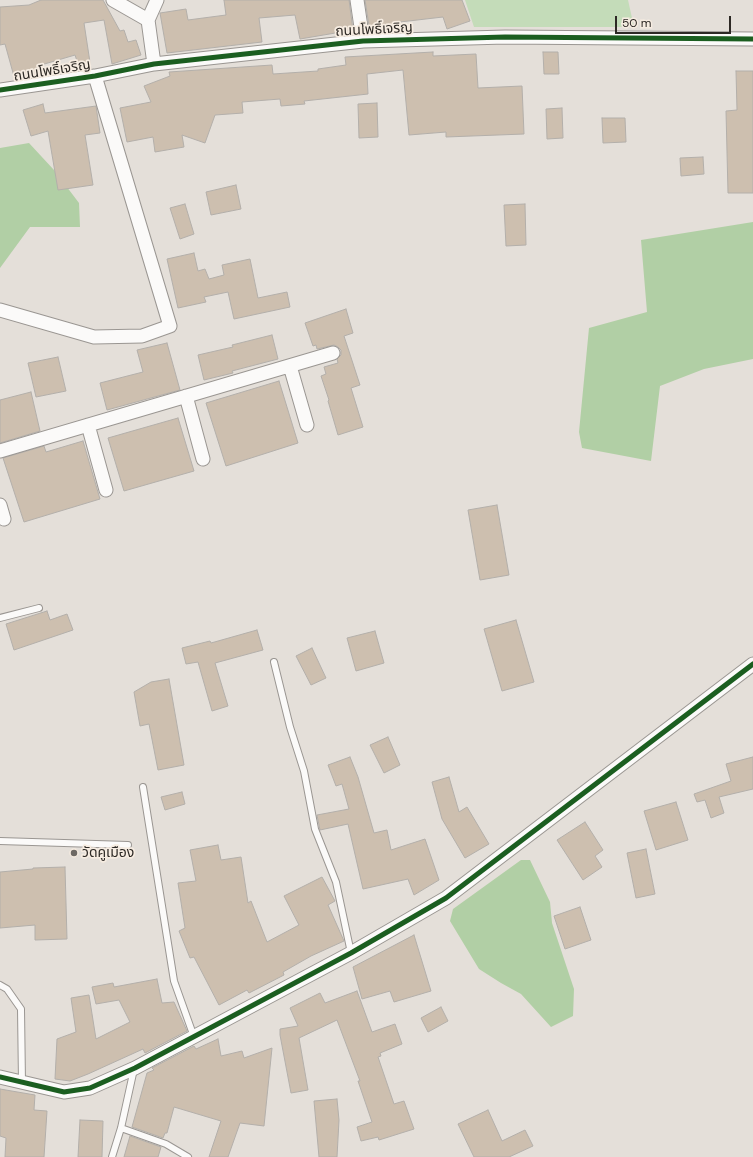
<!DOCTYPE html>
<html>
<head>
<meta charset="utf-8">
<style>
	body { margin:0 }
	#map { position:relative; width:753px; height:1157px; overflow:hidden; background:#e4dfd9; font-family:"DM Sans",sans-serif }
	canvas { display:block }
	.scale { position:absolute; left:615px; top:16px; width:116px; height:18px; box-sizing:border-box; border:2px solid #2d2925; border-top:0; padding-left:5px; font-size:12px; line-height:14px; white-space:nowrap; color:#2d2925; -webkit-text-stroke:3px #f6ece1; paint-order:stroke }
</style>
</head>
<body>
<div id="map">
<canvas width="753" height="1157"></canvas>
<div class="scale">50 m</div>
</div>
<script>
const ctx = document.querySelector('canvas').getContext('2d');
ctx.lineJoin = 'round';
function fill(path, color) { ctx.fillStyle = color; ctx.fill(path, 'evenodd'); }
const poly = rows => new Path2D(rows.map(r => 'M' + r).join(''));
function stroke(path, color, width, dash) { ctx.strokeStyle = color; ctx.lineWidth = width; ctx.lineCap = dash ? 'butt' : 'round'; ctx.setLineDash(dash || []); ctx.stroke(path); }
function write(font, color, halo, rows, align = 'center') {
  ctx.font = font + ' "DM Sans","Noto Sans Thai",sans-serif'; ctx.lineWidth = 3.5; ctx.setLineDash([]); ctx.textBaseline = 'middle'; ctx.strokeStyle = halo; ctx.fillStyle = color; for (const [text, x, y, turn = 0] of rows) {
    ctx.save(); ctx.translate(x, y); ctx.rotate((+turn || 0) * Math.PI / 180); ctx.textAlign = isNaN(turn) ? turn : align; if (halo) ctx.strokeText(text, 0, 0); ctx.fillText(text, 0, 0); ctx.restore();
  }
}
fill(poly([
	[465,0,628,0,634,27,474,27]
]), '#c4dcb9');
fill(poly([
	[29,143,54,170,79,203,80,227,30,227,0,268,0,148],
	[753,222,753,359,704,369,660,386,651,461,582,448,579,432,589,328,647,312,641,240],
	[521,860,530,860,550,902,552,923,574,989,573,1016,551,1027,521,994,501,983,479,969,450,921,453,909]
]), '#b1cfa5');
const building = poly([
	[41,0,103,0,120,31,124,30,128,42,136,40,141,55,112,64,104,20,84,23,91,69,80,70,75,55,41,65,44,75,15,80,5,44,0,45,0,7,29,5,41,0],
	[224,0,349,0,353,30,300,39,295,15,259,18,262,42,167,53,160,13,186,9,188,20,226,15,224,0],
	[365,0,462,0,470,21,447,29,443,17,400,22,401,28,370,32,365,0],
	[433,52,433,56,476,54,478,88,522,86,524,134,446,137,446,132,409,135,403,70,367,74,368,94,304,101,305,104,281,106,280,99,242,102,243,113,215,115,205,143,182,135,184,147,155,152,153,137,127,142,120,108,151,102,144,86,170,76,169,72,272,65,273,74,318,71,318,69,346,65,345,57,433,52],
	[543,52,558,52,559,74,544,74,543,52],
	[736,71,753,71,753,193,728,193,726,111,737,110,736,71],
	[377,103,378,137,359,138,358,104,377,103],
	[43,104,45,113,96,106,100,133,85,135,93,185,58,190,48,131,31,136,23,110,43,104],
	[562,108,563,138,547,139,546,109,562,108],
	[602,118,625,118,626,142,603,143,602,118],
	[703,157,704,174,681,176,680,158,703,157],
	[236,185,241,209,211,215,206,192,236,185],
	[185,204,194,234,180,239,170,208,185,204],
	[525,204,526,245,506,246,504,205,525,204],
	[194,253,198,271,205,269,209,279,224,275,222,265,250,259,258,298,287,292,290,307,234,319,228,292,204,297,206,302,178,308,167,259,194,253],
	[346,309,353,333,344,336,360,385,351,388,363,427,338,435,328,401,329,400,321,376,326,374,324,367,338,363,337,359,341,355,341,350,338,347,334,345,317,349,316,345,313,346,305,323,346,309],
	[272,335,278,359,232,371,233,373,204,380,198,355,233,347,232,345,272,335],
	[167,343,180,390,107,410,100,383,143,372,137,350,167,343],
	[58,357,66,391,36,397,28,363,58,357],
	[279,381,298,443,226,466,206,403,279,381],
	[31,392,40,431,0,443,0,400,31,392],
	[178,418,194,471,124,491,108,438,178,418],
	[83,441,100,499,24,522,3,458,44,446,46,452,83,441],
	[497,505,509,575,480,580,468,510,497,505],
	[47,611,50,620,67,614,73,630,14,650,6,624,47,611],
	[516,620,534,682,502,691,484,629,516,620],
	[257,630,263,650,215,663,228,706,212,711,198,662,186,664,182,648,210,641,211,643,257,630],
	[375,631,384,663,356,671,347,638,375,631],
	[312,648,326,678,311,685,296,656,312,648],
	[169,679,184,765,158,770,149,724,140,726,134,692,151,682,169,679],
	[388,737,400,765,384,773,370,745,388,737],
	[350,757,358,777,374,833,387,830,391,850,425,839,439,880,414,895,408,879,363,889,348,824,320,830,317,815,349,809,342,784,336,786,328,765,350,757],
	[753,757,753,789,719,797,724,813,711,818,705,800,697,802,694,794,731,781,726,764,753,757],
	[449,777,459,812,467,807,489,844,465,858,442,819,432,782,449,777],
	[182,792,185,804,165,810,161,797,182,792],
	[676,802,688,840,656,850,644,811,676,802],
	[585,822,603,850,595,856,602,867,583,880,557,840,585,822],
	[218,845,221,860,241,857,248,903,251,901,267,942,299,925,284,896,322,877,335,901,328,905,344,941,311,956,283,972,284,975,249,993,247,990,219,1005,194,957,190,958,179,931,185,928,178,883,196,881,190,850,218,845],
	[646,849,655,894,636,898,627,853,646,849],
	[65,867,67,939,35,940,35,925,0,928,0,872,33,869,33,868,65,867],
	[580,907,591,940,565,949,554,916,580,907],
	[414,935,431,991,394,1002,390,991,362,999,353,967,414,935],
	[157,979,162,1003,174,1002,187,1031,145,1053,143,1049,88,1074,70,1081,55,1079,57,1039,76,1032,71,998,89,995,96,1039,130,1022,119,1000,96,1004,92,987,113,983,114,987,157,979],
	[357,991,372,1032,395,1024,402,1044,380,1053,381,1056,378,1057,394,1104,404,1101,414,1129,379,1140,378,1137,361,1141,357,1127,372,1122,358,1081,360,1081,337,1020,299,1038,308,1090,291,1093,280,1035,280,1029,298,1026,290,1008,320,993,325,1003,357,991],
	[441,1007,448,1021,428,1032,421,1018,441,1007],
	[218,1039,221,1056,242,1051,244,1058,272,1048,264,1126,240,1123,228,1157,209,1157,221,1121,174,1107,167,1133,165,1133,163,1138,132,1127,147,1073,154,1070,152,1068,194,1046,196,1049,218,1039],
	[0,1089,35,1095,34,1110,47,1111,44,1157,5,1157,6,1138,0,1136,0,1089],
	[337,1099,339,1120,337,1157,319,1157,314,1101,337,1099],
	[488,1110,502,1141,525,1130,533,1146,509,1157,474,1157,458,1124,488,1110],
	[80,1120,103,1121,102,1157,78,1157,80,1120],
	[130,1136,161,1147,158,1157,124,1157,130,1136]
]);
fill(building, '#cdbfaf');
stroke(building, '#b3afaa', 1);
const lane = poly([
	[0,618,39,608],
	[274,662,290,727,304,771,315,829,336,882,351,953],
	[143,787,174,981,194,1037],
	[0,841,128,845],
	[0,985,7,989,21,1009,22,1083],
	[121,1128,166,1144,188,1157],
	[112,1157,121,1128,134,1069]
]);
const street = poly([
	[113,0,148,20,154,64],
	[357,0,363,41],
	[148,20,157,0],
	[0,90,95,76,154,64,363,41,505,37,753,39],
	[0,310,94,337,142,336,170,326,95,76],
	[290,366,307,425],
	[186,396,203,459],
	[88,425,106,490],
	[0,451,333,353],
	[0,505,4,519],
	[0,1077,64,1092,90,1088,135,1068,351,953,446,898,753,664]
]);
stroke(lane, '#9a9692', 8);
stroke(street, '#9a9692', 15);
stroke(lane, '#fbfaf9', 6);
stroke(street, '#fbfaf9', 13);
stroke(poly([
	[0,90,95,76,154,64,363,41,505,37,753,39],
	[0,1077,64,1092,90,1088,135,1068,351,953,446,898,753,664]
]), '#1b5e20', 5);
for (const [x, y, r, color] of [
	[74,853,4,"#6d6964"]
]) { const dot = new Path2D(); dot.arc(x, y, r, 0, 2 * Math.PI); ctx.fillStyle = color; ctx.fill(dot); stroke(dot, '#f6ece1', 1.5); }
write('14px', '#2d2925', '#f6ece1', [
	["ถนนโพธิ์เจริญ",374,30,-3],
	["ถนนโพธิ์เจริญ",52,71,-9]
]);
write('14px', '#2d2925', '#f6ece1', [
	["วัดคูเมือง",82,853]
], 'left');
</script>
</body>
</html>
